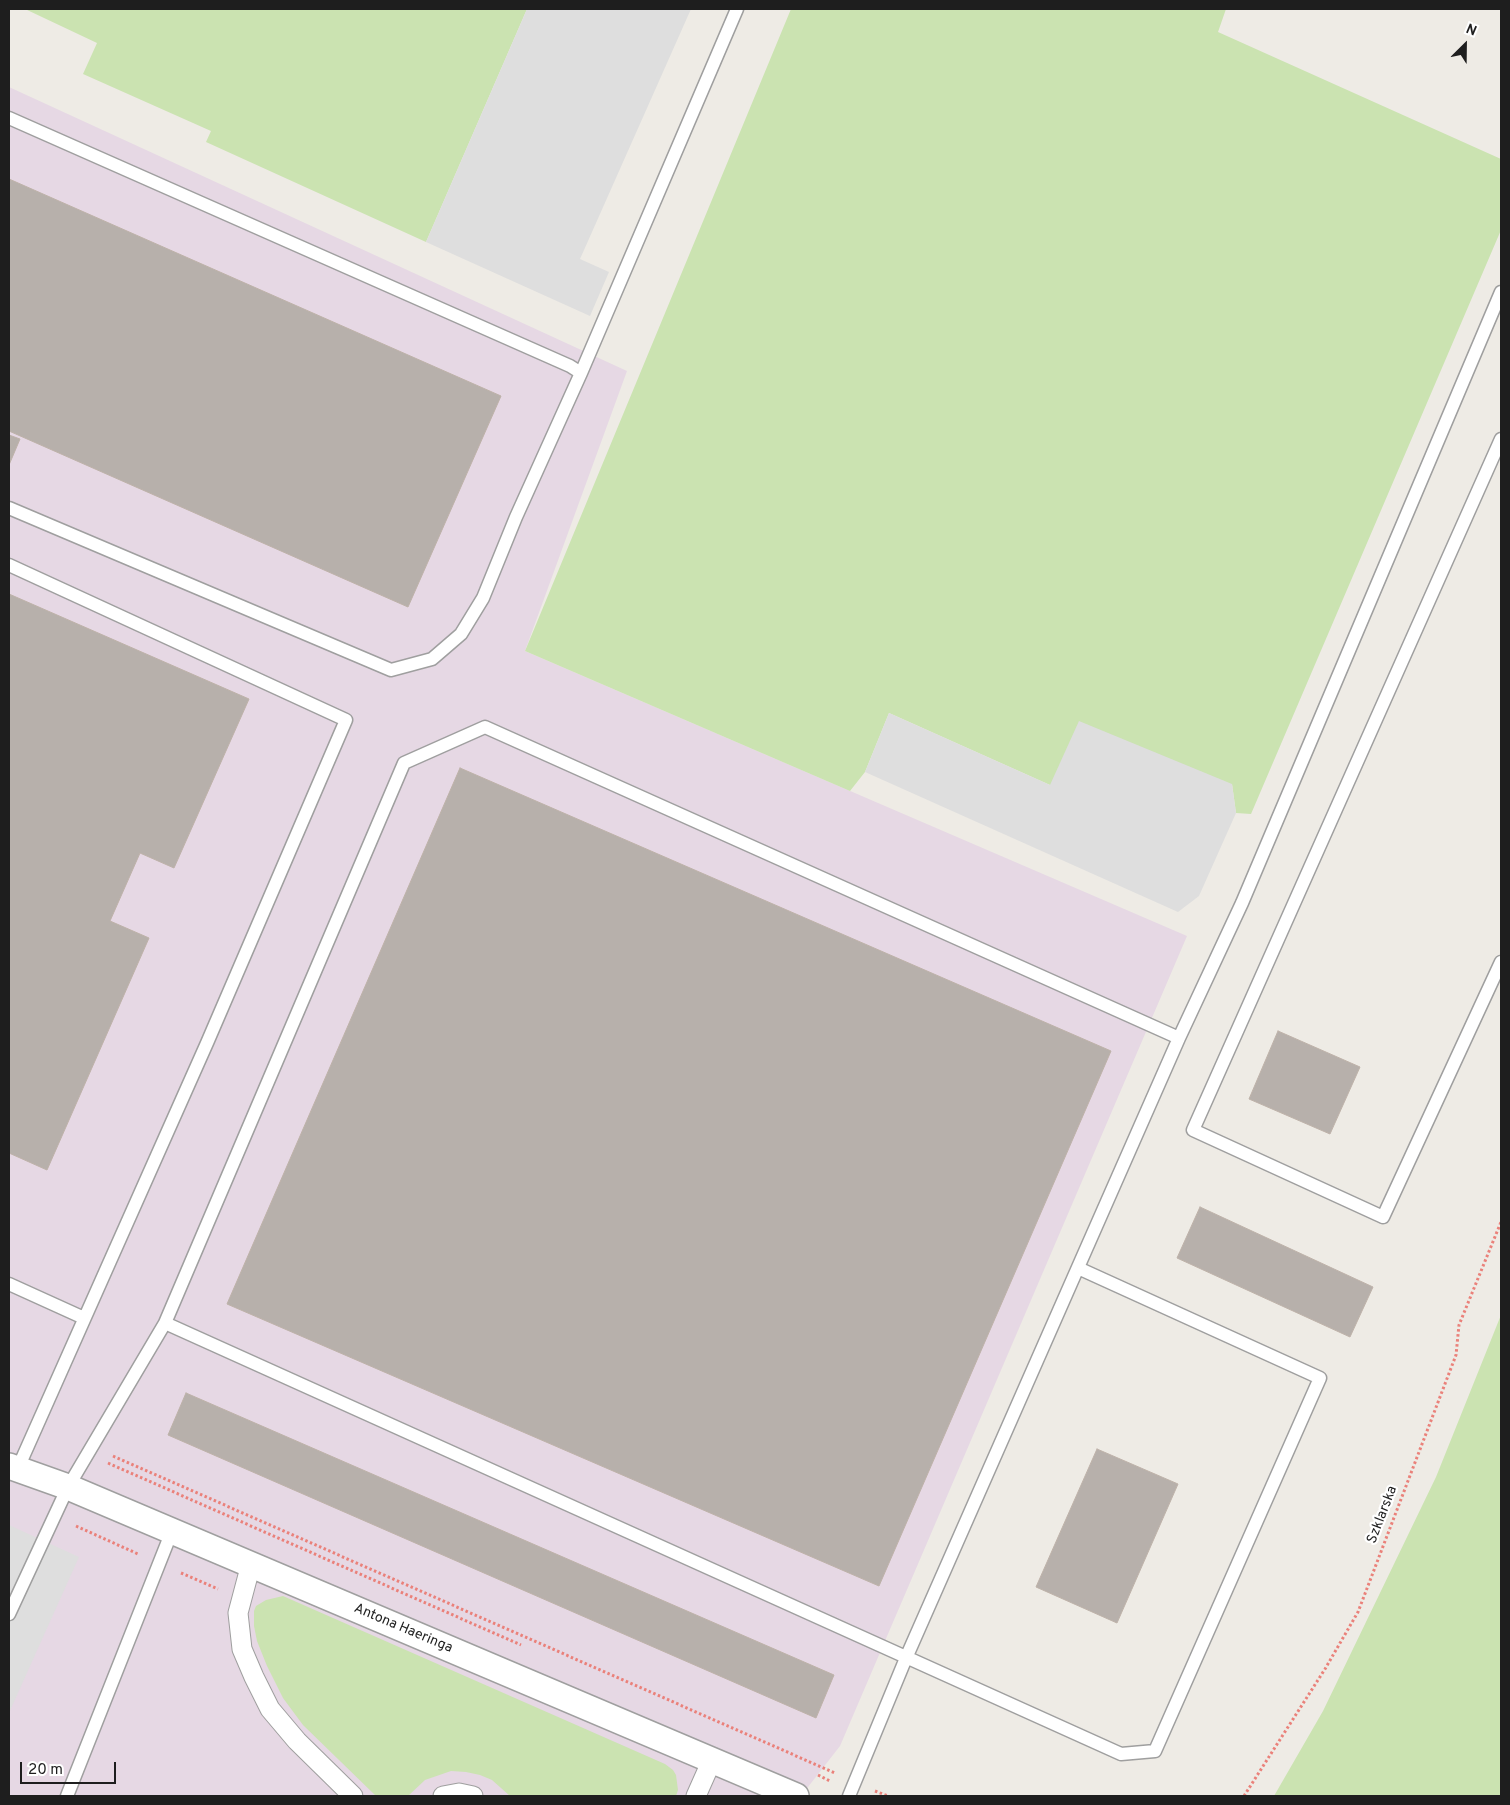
<!DOCTYPE html>
<html>
<head>
<meta charset="utf-8">
<style>
	body { margin:0 }
	#map { position:relative; width:1510px; height:1805px; overflow:hidden; background:#eeebe5; font-family:Overpass,sans-serif }
	canvas { display:block }
	.frame { position:absolute; inset:0; border:10px solid #1e1e1e; pointer-events:none }
	.north { position:absolute; left:1440px; top:20px; width:50px; height:50px; -webkit-text-stroke:4px #fff; paint-order:stroke; rotate:23deg; font-size:14px; font-weight:700; line-height:20px; text-align:center; color:#1e1e1e }
	.north::after { content:''; display:block; margin:auto; width:18px; height:22px; background:#1e1e1e; clip-path:polygon(50% 0,100% 100%,50% 72%,0 100%) }
	.scale { position:absolute; left:20px; top:1762px; width:96px; height:22px; box-sizing:border-box; border:2px solid #1e1e1e; border-top:0; padding-left:6px; font-size:15px; line-height:18px; white-space:nowrap; color:#1e1e1e; -webkit-text-stroke:4px #fff; paint-order:stroke }
</style>
</head>
<body>
<div id="map">
<canvas width="1510" height="1805"></canvas>
<div class="frame"></div>
<div class="north">N</div>
<div class="scale">20 m</div>
</div>
<script>
const ctx = document.querySelector('canvas').getContext('2d');
ctx.lineJoin = 'round';
function fill(path, color) { ctx.fillStyle = color; ctx.fill(path, 'evenodd'); }
const poly = rows => new Path2D(rows.map(r => 'M' + r).join(''));
function stroke(path, color, width, dash) { ctx.strokeStyle = color; ctx.lineWidth = width; ctx.lineCap = dash ? 'butt' : 'round'; ctx.setLineDash(dash || []); ctx.stroke(path); }
function write(font, color, halo, rows, align = 'center') {
  ctx.font = font + ' Overpass,sans-serif'; ctx.lineWidth = 4.5; ctx.setLineDash([]); ctx.textBaseline = 'middle'; ctx.strokeStyle = halo; ctx.fillStyle = color; for (const [text, x, y, turn = 0] of rows) {
    ctx.save(); ctx.translate(x, y); ctx.rotate((+turn || 0) * Math.PI / 180); ctx.textAlign = isNaN(turn) ? turn : align; if (halo) ctx.strokeText(text, 0, 0); ctx.fillText(text, 0, 0); ctx.restore();
  }
}
fill(poly([
	[9,87,627,371,525,651,1187,936,840,1746,801,1796,9,1796]
]), '#e6d8e4');
fill(poly([
	[25,9,527,9,426,242,206,142,211,131,83,74,97,43],
	[791,9,1226,9,1218,32,1501,159,1501,230,1251,814,1236,813,1232,784,1050,785,889,713,865,772,850,791,525,651],
	[1501,1315,1501,1796,1274,1796,1323,1711,1436,1477],
	[283,1596,665,1764,673,1770,676,1775,678,1790,676,1796,510,1796,492,1780,480,1775,466,1772,451,1771,425,1780,408,1796,376,1796,303,1725,283,1698,267,1666,257,1641,254,1626,254,1611,256,1606,266,1600]
]), '#cbe3b1');
fill(poly([
	[527,9,691,9,580,259,609,272,590,316,426,242],
	[889,713,1050,785,1079,721,1232,784,1236,813,1199,896,1178,912,865,772],
	[9,1525,79,1557,9,1713]
]), '#dedede');
const building = poly([
	[9,179,501,396,408,607,9,431,9,179],
	[9,435,20,439,9,465,9,435],
	[9,594,249,699,174,868,140,853,110,921,149,938,47,1170,9,1153,9,594],
	[460,768,1111,1051,879,1586,227,1304,460,768],
	[1278,1031,1360,1067,1330,1134,1249,1099,1278,1031],
	[1200,1207,1373,1287,1350,1337,1177,1258,1200,1207],
	[186,1393,834,1675,816,1718,168,1435,186,1393],
	[1097,1449,1178,1484,1117,1623,1036,1587,1097,1449]
]);
fill(building, '#b7b0ab');
stroke(building, '#beb2a9', 1);
const service = poly([
	[9,118,570,366,581,373],
	[1501,439,1193,1130,1383,1217,1501,962],
	[9,508,391,670,432,659,461,634,483,598,516,517,581,373,737,9],
	[9,565,346,720,207,1043,18,1468],
	[9,1284,84,1318],
	[165,1323,1121,1754,1155,1751,1320,1378,1078,1268],
	[9,1614,68,1487,165,1323,404,763,485,727,1179,1038],
	[67,1796,172,1531],
	[849,1796,906,1658,1179,1038,1242,903,1501,292]
]);
const pedestrian = poly([
	[251,1564,238,1613,242,1649,254,1677,270,1709,297,1741,353,1796],
	[443,1796,459,1793,473,1796],
	[696,1796,712,1760]
]);
const minor = poly([
	[9,1466,68,1487,796,1796]
]);
stroke(service, '#9f9f9f', 15);
stroke(pedestrian, '#9f9f9f', 21);
stroke(minor, '#9f9f9f', 28);
stroke(poly([
	[113,1456,835,1773],
	[108,1463,521,1645],
	[76,1526,138,1554],
	[181,1573,218,1589],
	[818,1775,830,1781],
	[875,1791,888,1796],
	[1244,1796,1325,1669,1358,1612,1456,1355,1459,1325,1501,1222]
]), '#ea817a', 3, [2.5, 2.5]);
stroke(service, '#fff', 12);
stroke(pedestrian, '#fff', 19);
stroke(minor, '#fff', 25);
write('14px', '#1e1e1e', '#fff', [
	["Szklarska",1383,1515,-69],
	["Antona Haeringa",403,1629,23]
]);
</script>
</body>
</html>
